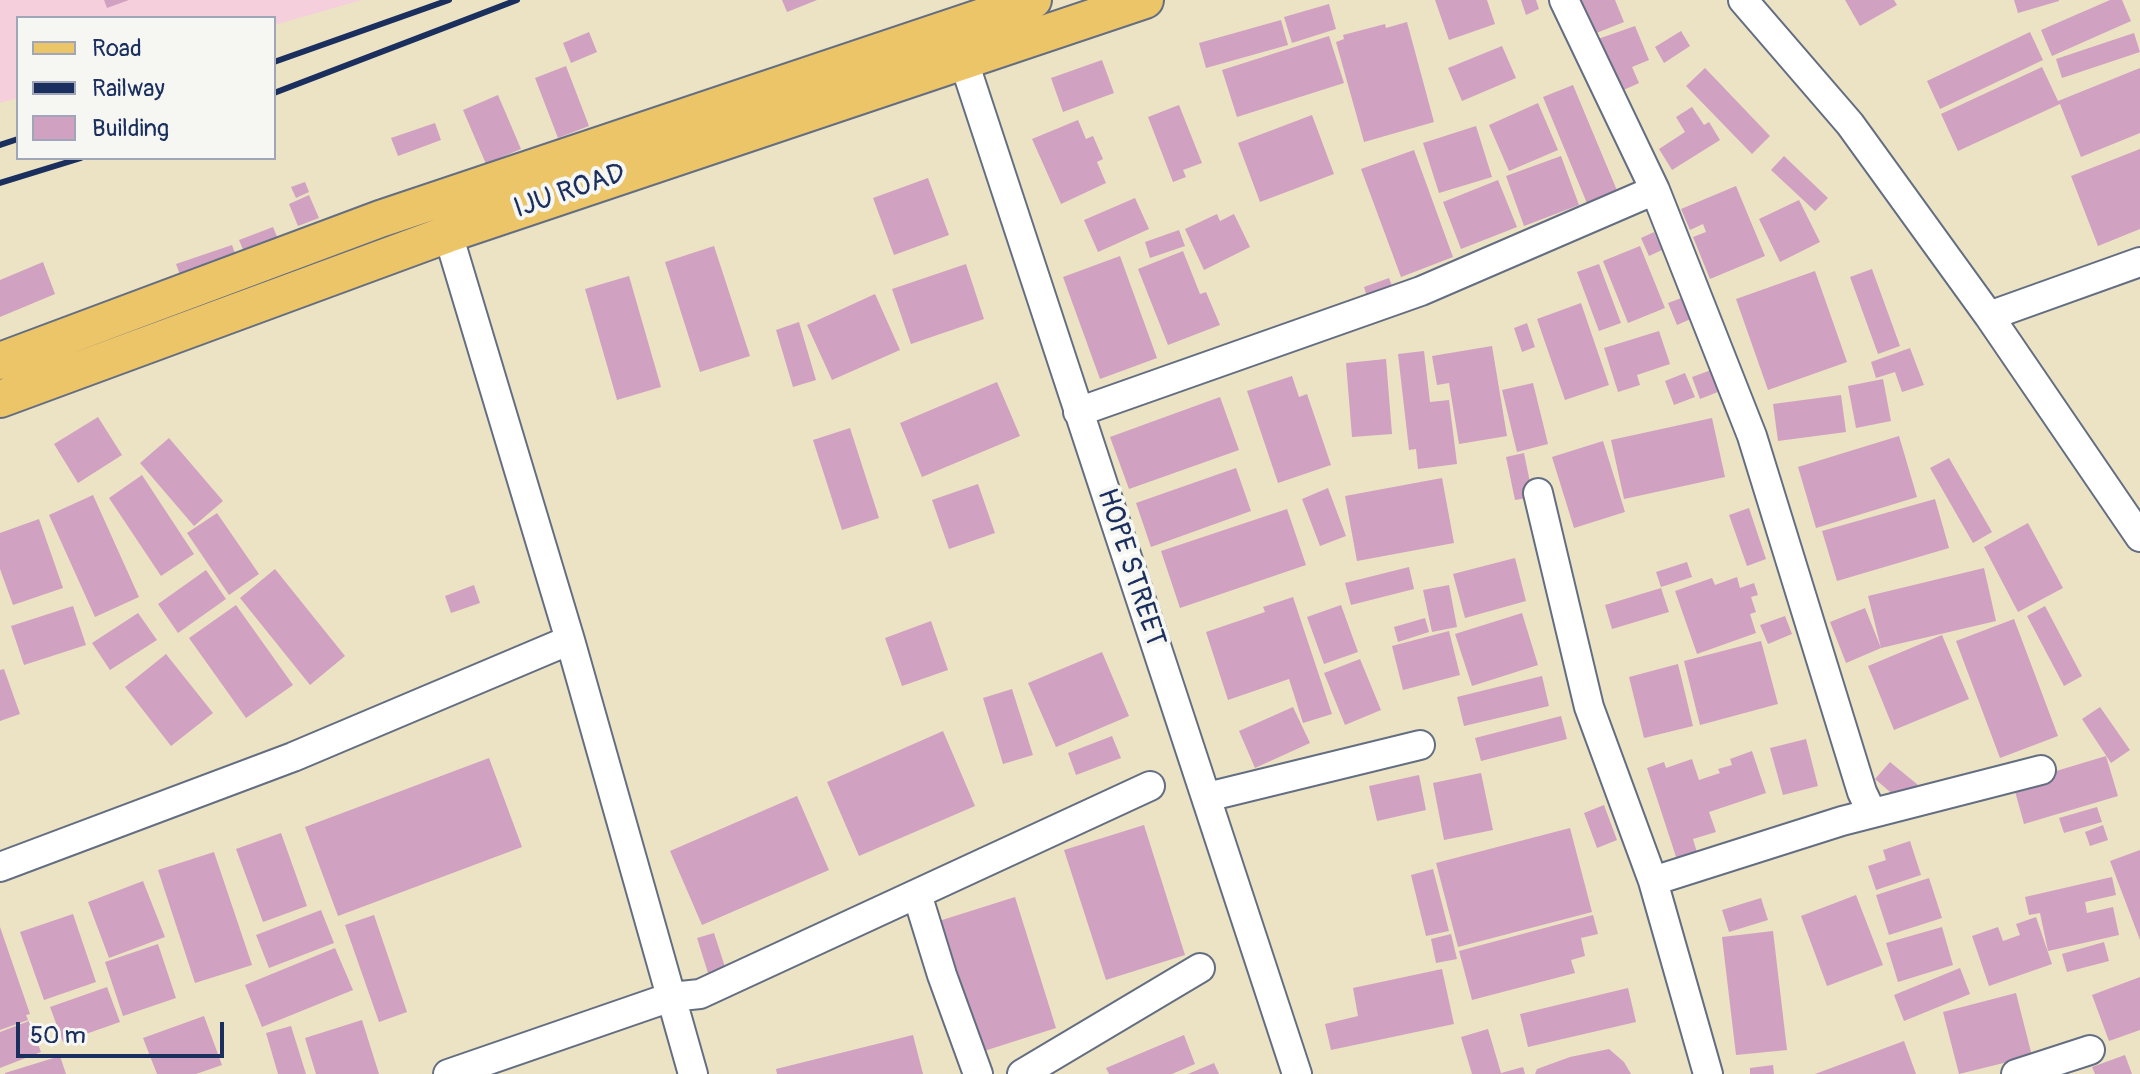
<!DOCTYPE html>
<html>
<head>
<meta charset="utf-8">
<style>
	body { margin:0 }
	#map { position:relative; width:2140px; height:1074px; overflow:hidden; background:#ebe3c4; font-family:Pangolin,sans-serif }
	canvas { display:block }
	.legend { position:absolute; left:16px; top:16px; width:260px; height:144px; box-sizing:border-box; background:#f6f6f2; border:2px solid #9ea6b7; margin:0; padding:10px 14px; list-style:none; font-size:24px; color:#1b2f5e }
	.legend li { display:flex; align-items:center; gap:16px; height:40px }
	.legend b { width:40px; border:2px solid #9ea6b7 }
	.scale { position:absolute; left:16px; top:1022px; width:208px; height:36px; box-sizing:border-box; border:4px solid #1b2f5e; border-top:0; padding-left:10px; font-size:24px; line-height:28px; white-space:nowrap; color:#1b2f5e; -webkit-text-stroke:6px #f6f6f2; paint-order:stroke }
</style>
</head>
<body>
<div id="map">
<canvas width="2140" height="1074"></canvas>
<ul class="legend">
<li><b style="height:10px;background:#edc569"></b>Road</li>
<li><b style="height:10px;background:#1b2f5e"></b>Railway</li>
<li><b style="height:22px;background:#d1a1c2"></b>Building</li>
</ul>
<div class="scale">50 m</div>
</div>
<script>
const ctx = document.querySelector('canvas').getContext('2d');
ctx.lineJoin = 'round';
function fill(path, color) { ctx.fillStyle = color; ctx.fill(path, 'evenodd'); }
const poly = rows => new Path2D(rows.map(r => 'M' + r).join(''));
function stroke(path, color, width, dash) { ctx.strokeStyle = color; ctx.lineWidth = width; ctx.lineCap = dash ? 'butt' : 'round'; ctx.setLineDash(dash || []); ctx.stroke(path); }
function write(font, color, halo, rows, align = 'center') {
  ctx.font = font + ' Pangolin,sans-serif'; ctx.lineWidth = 8; ctx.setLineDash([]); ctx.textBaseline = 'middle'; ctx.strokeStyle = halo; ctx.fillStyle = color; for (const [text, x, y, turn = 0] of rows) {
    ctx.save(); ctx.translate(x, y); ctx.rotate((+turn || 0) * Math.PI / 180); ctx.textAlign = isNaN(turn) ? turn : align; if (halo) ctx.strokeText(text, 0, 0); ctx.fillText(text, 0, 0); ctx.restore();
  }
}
fill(poly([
	[0,0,362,0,274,25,274,18,18,18,18,98,0,103]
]), '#f5cfdc');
fill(poly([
	[104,0,129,0,107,8],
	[782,0,817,0,787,12],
	[1435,0,1487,0,1495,24,1449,40],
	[1521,0,1536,0,1539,9,1526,15],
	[1568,0,1615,0,1624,22,1584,38],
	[1845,0,1894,0,1897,5,1860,26],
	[2014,0,2059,0,2059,1,2018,13],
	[2110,0,2122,0,2131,21,2052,56,2041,30],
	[1329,4,1336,29,1292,43,1284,17],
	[1281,20,1288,45,1206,68,1199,43],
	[1407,22,1434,122,1364,142,1336,42,1344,39,1343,35,1385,24,1386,28],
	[1635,26,1649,60,1632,67,1639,83,1617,93,1595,40],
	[1681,31,1690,46,1664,63,1655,47],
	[589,32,597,52,571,63,563,43],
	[2030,32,2043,60,1940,109,1927,81],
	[2134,33,2140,52,2062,78,2056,59],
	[1329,36,1344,83,1237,117,1222,70],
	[1502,46,1516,78,1462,101,1448,68],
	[1102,60,1114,93,1063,112,1051,78],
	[566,66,589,126,558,138,535,78],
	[2042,67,2058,101,2140,68,2140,133,2081,157,2060,104,1958,151,1941,114],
	[1705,68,1770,136,1752,154,1686,86],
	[1573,85,1621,200,1591,213,1543,97],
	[498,95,521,149,486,164,463,110],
	[1538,103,1558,150,1509,171,1489,125],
	[1179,105,1202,163,1183,170,1186,177,1173,182,1148,117],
	[1692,107,1704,125,1709,122,1720,140,1672,170,1659,149,1685,132,1676,117],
	[1312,115,1334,174,1260,202,1238,143],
	[1078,120,1086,139,1093,136,1103,159,1097,162,1106,183,1061,204,1032,139],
	[435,123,441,140,398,156,391,138],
	[1476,126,1492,177,1439,193,1423,143],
	[2140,149,2140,229,2098,246,2071,176],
	[1414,150,1453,257,1401,277,1361,169],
	[1561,156,1579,205,1524,226,1506,176],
	[1784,156,1828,198,1815,211,1771,170],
	[928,178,949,235,894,255,873,198],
	[1498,180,1517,227,1461,249,1443,202],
	[305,182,309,192,296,198,291,187],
	[1736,186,1765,256,1710,279,1693,237,1706,232,1703,224,1690,230,1681,209],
	[309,195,319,218,298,226,289,204],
	[1135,198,1149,229,1098,252,1084,220],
	[1799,200,1820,242,1780,262,1759,219],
	[1217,214,1220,221,1234,214,1250,247,1204,270,1185,229],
	[273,227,281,246,247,259,239,240],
	[1179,230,1185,246,1150,258,1145,242],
	[1654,232,1662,250,1649,256,1641,238],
	[232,245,239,264,183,283,176,264],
	[714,246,750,356,700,372,665,262],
	[1640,246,1665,308,1628,323,1603,261],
	[1183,251,1200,294,1206,292,1220,325,1168,345,1138,269],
	[1120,256,1157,358,1100,379,1063,277],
	[43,262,55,294,0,317,0,280],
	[966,264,984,319,911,344,892,289],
	[1599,264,1621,323,1599,331,1577,272],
	[1872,269,1900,346,1878,354,1850,277],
	[1815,271,1847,362,1768,390,1736,299],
	[629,276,661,387,617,400,585,289],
	[1389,278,1395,294,1369,303,1364,287],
	[875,294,900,350,832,380,807,325],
	[1684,297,1693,318,1677,325,1668,303],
	[1581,303,1609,385,1565,400,1537,319],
	[799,322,816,380,793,387,776,330],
	[1527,323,1535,347,1522,352,1514,328],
	[1659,331,1670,364,1637,375,1640,385,1618,392,1604,348],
	[1492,346,1507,436,1459,444,1449,383,1437,385,1432,356],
	[1910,348,1924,385,1902,392,1895,372,1876,378,1871,362],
	[1424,351,1430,402,1449,400,1457,464,1418,469,1416,449,1409,450,1398,354],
	[1386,359,1392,434,1352,437,1346,363],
	[1714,369,1723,390,1700,399,1692,377],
	[1685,373,1695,397,1674,405,1665,381],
	[1292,376,1299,397,1307,394,1331,465,1278,483,1247,391],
	[1883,379,1891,421,1856,428,1848,386],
	[997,382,1020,436,922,477,900,423],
	[1533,383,1548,444,1517,452,1502,390],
	[1841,395,1846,432,1778,441,1773,404],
	[1220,397,1239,450,1129,489,1110,437],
	[98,417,122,455,78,483,54,444],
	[1712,418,1725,477,1624,499,1611,440],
	[850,428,879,518,842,530,813,440],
	[1899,436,1917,497,1816,528,1798,467],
	[169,438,223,501,194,526,140,463],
	[1603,441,1625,512,1574,528,1552,457],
	[1524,453,1533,497,1515,500,1506,457],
	[1949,458,1992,532,1973,543,1930,468],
	[1236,468,1251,511,1151,547,1136,503],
	[142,475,194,554,161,576,109,498],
	[1442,478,1454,543,1357,561,1345,496],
	[978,484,995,533,949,549,932,500],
	[1328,488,1346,536,1320,546,1302,499],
	[93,495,139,597,95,617,49,515],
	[1935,499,1949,548,1837,581,1822,531],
	[1749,508,1766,559,1747,566,1729,515],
	[1287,509,1306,565,1180,608,1161,551],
	[217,513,259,574,229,595,187,533],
	[39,519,63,588,13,605,0,569,0,533],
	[2028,523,2063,588,2018,612,1984,547],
	[1515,558,1526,601,1465,618,1453,574],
	[1687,562,1692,577,1661,587,1656,572],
	[1409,567,1414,589,1351,605,1345,583],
	[1984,568,1996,621,1881,648,1868,596],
	[275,569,345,656,310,685,240,598],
	[206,570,226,599,178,633,158,604],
	[1737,577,1740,588,1754,583,1758,595,1751,597,1756,612,1750,614,1756,633,1697,654,1675,591,1712,578,1715,585],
	[474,585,480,603,451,613,445,596],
	[1449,585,1457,627,1432,632,1423,590],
	[1661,588,1669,612,1612,629,1605,605],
	[1293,597,1332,714,1303,723,1289,679,1228,700,1206,632,1265,612,1263,607],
	[236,605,293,685,246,718,189,638],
	[1341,605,1358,652,1324,664,1307,617],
	[73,606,86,645,24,665,11,626],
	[2045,606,2082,676,2064,686,2027,616],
	[1865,608,1881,648,1846,663,1830,622],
	[138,613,157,640,110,670,92,643],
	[1522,613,1538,665,1472,686,1455,634],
	[1785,616,1792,634,1768,644,1760,625],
	[1425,618,1429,632,1398,642,1394,627],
	[2014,619,2058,736,2000,758,1956,641],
	[931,621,948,670,902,686,885,638],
	[1449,631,1460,675,1403,690,1392,646],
	[1942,635,1969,699,1894,730,1868,666],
	[1761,641,1778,704,1700,725,1684,661],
	[1102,652,1129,716,1056,747,1028,683],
	[166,654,213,713,171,746,125,687],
	[1360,659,1381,710,1345,725,1324,673],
	[1678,664,1693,726,1644,738,1629,677],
	[4,669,20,714,0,721,0,670],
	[1542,676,1549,706,1464,726,1457,697],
	[1012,689,1033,755,1003,764,983,698],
	[1293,707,1310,743,1255,768,1239,731],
	[2100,707,2130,750,2111,763,2082,719],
	[1561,716,1567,739,1481,761,1475,738],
	[943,731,975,806,859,856,827,782],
	[1112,736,1121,758,1076,775,1068,753],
	[1806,739,1818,786,1783,795,1770,748],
	[1752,751,1766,793,1709,812,1716,832,1693,839,1698,856,1678,863,1647,768,1664,762,1666,768,1692,759,1699,780,1720,773,1718,769,1732,765,1730,759],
	[2106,756,2118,796,2024,824,2013,784],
	[489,758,522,847,338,916,305,827],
	[1890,762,1918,785,1903,803,1875,779],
	[1481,773,1493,830,1444,840,1433,783],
	[1419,775,1426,810,1377,821,1369,786],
	[797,796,829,870,702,925,670,851],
	[1604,805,1617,840,1597,848,1584,813],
	[2097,807,2102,822,2064,833,2059,818],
	[1144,825,1185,955,1106,980,1064,850],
	[2103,825,2108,840,2090,846,2085,832],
	[1570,828,1592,912,1458,947,1436,863],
	[281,833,307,906,263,922,236,849],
	[1910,841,1921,875,1876,890,1868,866,1886,860,1883,850],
	[2140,850,2140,940,2110,861],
	[214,852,252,965,195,983,158,870],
	[1433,869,1449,931,1426,936,1411,875],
	[2112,877,2116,895,2085,902,2087,913,2113,907,2119,935,2048,951,2040,913,2029,915,2025,897],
	[1929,878,1942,918,1889,935,1876,895],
	[143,881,165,937,109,958,88,902],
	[1856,895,1883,965,1827,986,1801,916],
	[1015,897,1056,1028,981,1052,939,921],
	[1761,898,1768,920,1729,932,1722,910],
	[321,910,334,943,269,968,256,935],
	[73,914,96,982,44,1000,20,932],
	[374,915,407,1012,379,1022,345,925],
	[1593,915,1598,934,1581,938,1585,956,1571,960,1575,973,1472,1000,1459,951],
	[2036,917,2052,964,1989,986,1972,936,1998,927,2003,941,2020,935,2016,924],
	[0,927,30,1014,26,1015,28,1020,0,1030],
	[1942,927,1953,965,1898,982,1886,943],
	[1773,931,1787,1050,1736,1055,1722,937],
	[714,933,725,967,708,973,697,938],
	[1451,934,1457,959,1436,963,1431,939],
	[2104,942,2109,961,2067,972,2062,954],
	[158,944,176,998,123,1016,105,962],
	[335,948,353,990,262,1027,245,985],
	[1960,968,1970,994,1904,1021,1894,995],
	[1442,969,1454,1024,1331,1050,1325,1024,1358,1016,1353,988],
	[2140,977,2140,1030,2109,1041,2092,995],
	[107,987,120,1022,63,1042,50,1007],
	[1628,988,1636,1022,1528,1047,1520,1014],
	[2016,993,2032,1056,1959,1074,1943,1012],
	[204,1016,222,1065,196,1074,157,1074,143,1038],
	[362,1020,379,1074,316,1074,305,1038],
	[29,1021,41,1052,0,1068,0,1032],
	[291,1026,306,1074,278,1074,266,1033],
	[1488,1029,1501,1073,1523,1067,1525,1074,1472,1074,1461,1037],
	[913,1035,923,1074,777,1074,776,1069],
	[1184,1035,1195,1064,1172,1074,1109,1074,1106,1068],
	[1904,1041,1916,1074,1815,1074],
	[1609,1049,1624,1062,1631,1074,1535,1074,1537,1069,1570,1057],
	[2125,1055,2132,1074,2095,1074,2092,1067],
	[60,1056,66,1074,5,1074,5,1073],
	[1214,1063,1219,1074,1188,1074],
	[1773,1065,1774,1074,1750,1074,1750,1068]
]), '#d1a1c2');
const minor = poly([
	[1564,0,1655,190,1752,436,1862,792,1872,813],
	[1743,0,1850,124,1989,316,2140,537],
	[964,62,1297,1074],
	[448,234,570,640,693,1074],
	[1989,316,2140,262],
	[1078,412,1421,291,1655,190],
	[1538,493,1589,707,1653,881,1708,1074],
	[1207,797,1420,745],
	[0,867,293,757,570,640],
	[1653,881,1842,821,2041,770],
	[917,894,942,975,978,1074],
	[448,1074,671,997,700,994,1150,786],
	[1022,1074,1200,968],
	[2016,1074,2090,1050]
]);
const major = poly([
	[0,361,380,219,1033,0],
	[0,399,448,234,1145,0]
]);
stroke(minor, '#646e82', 32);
stroke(major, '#646e82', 40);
stroke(minor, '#fff', 28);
stroke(major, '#edc569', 36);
stroke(poly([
	[274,62,449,0],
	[274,93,517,0],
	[0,145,18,139],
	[0,183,81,158]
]), '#1b2f5e', 6);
write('28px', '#1b2f5e', '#f6f6f2', [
	["IJU ROAD",570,192,-19],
	["HOPE STREET",1130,568,72]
]);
</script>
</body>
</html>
